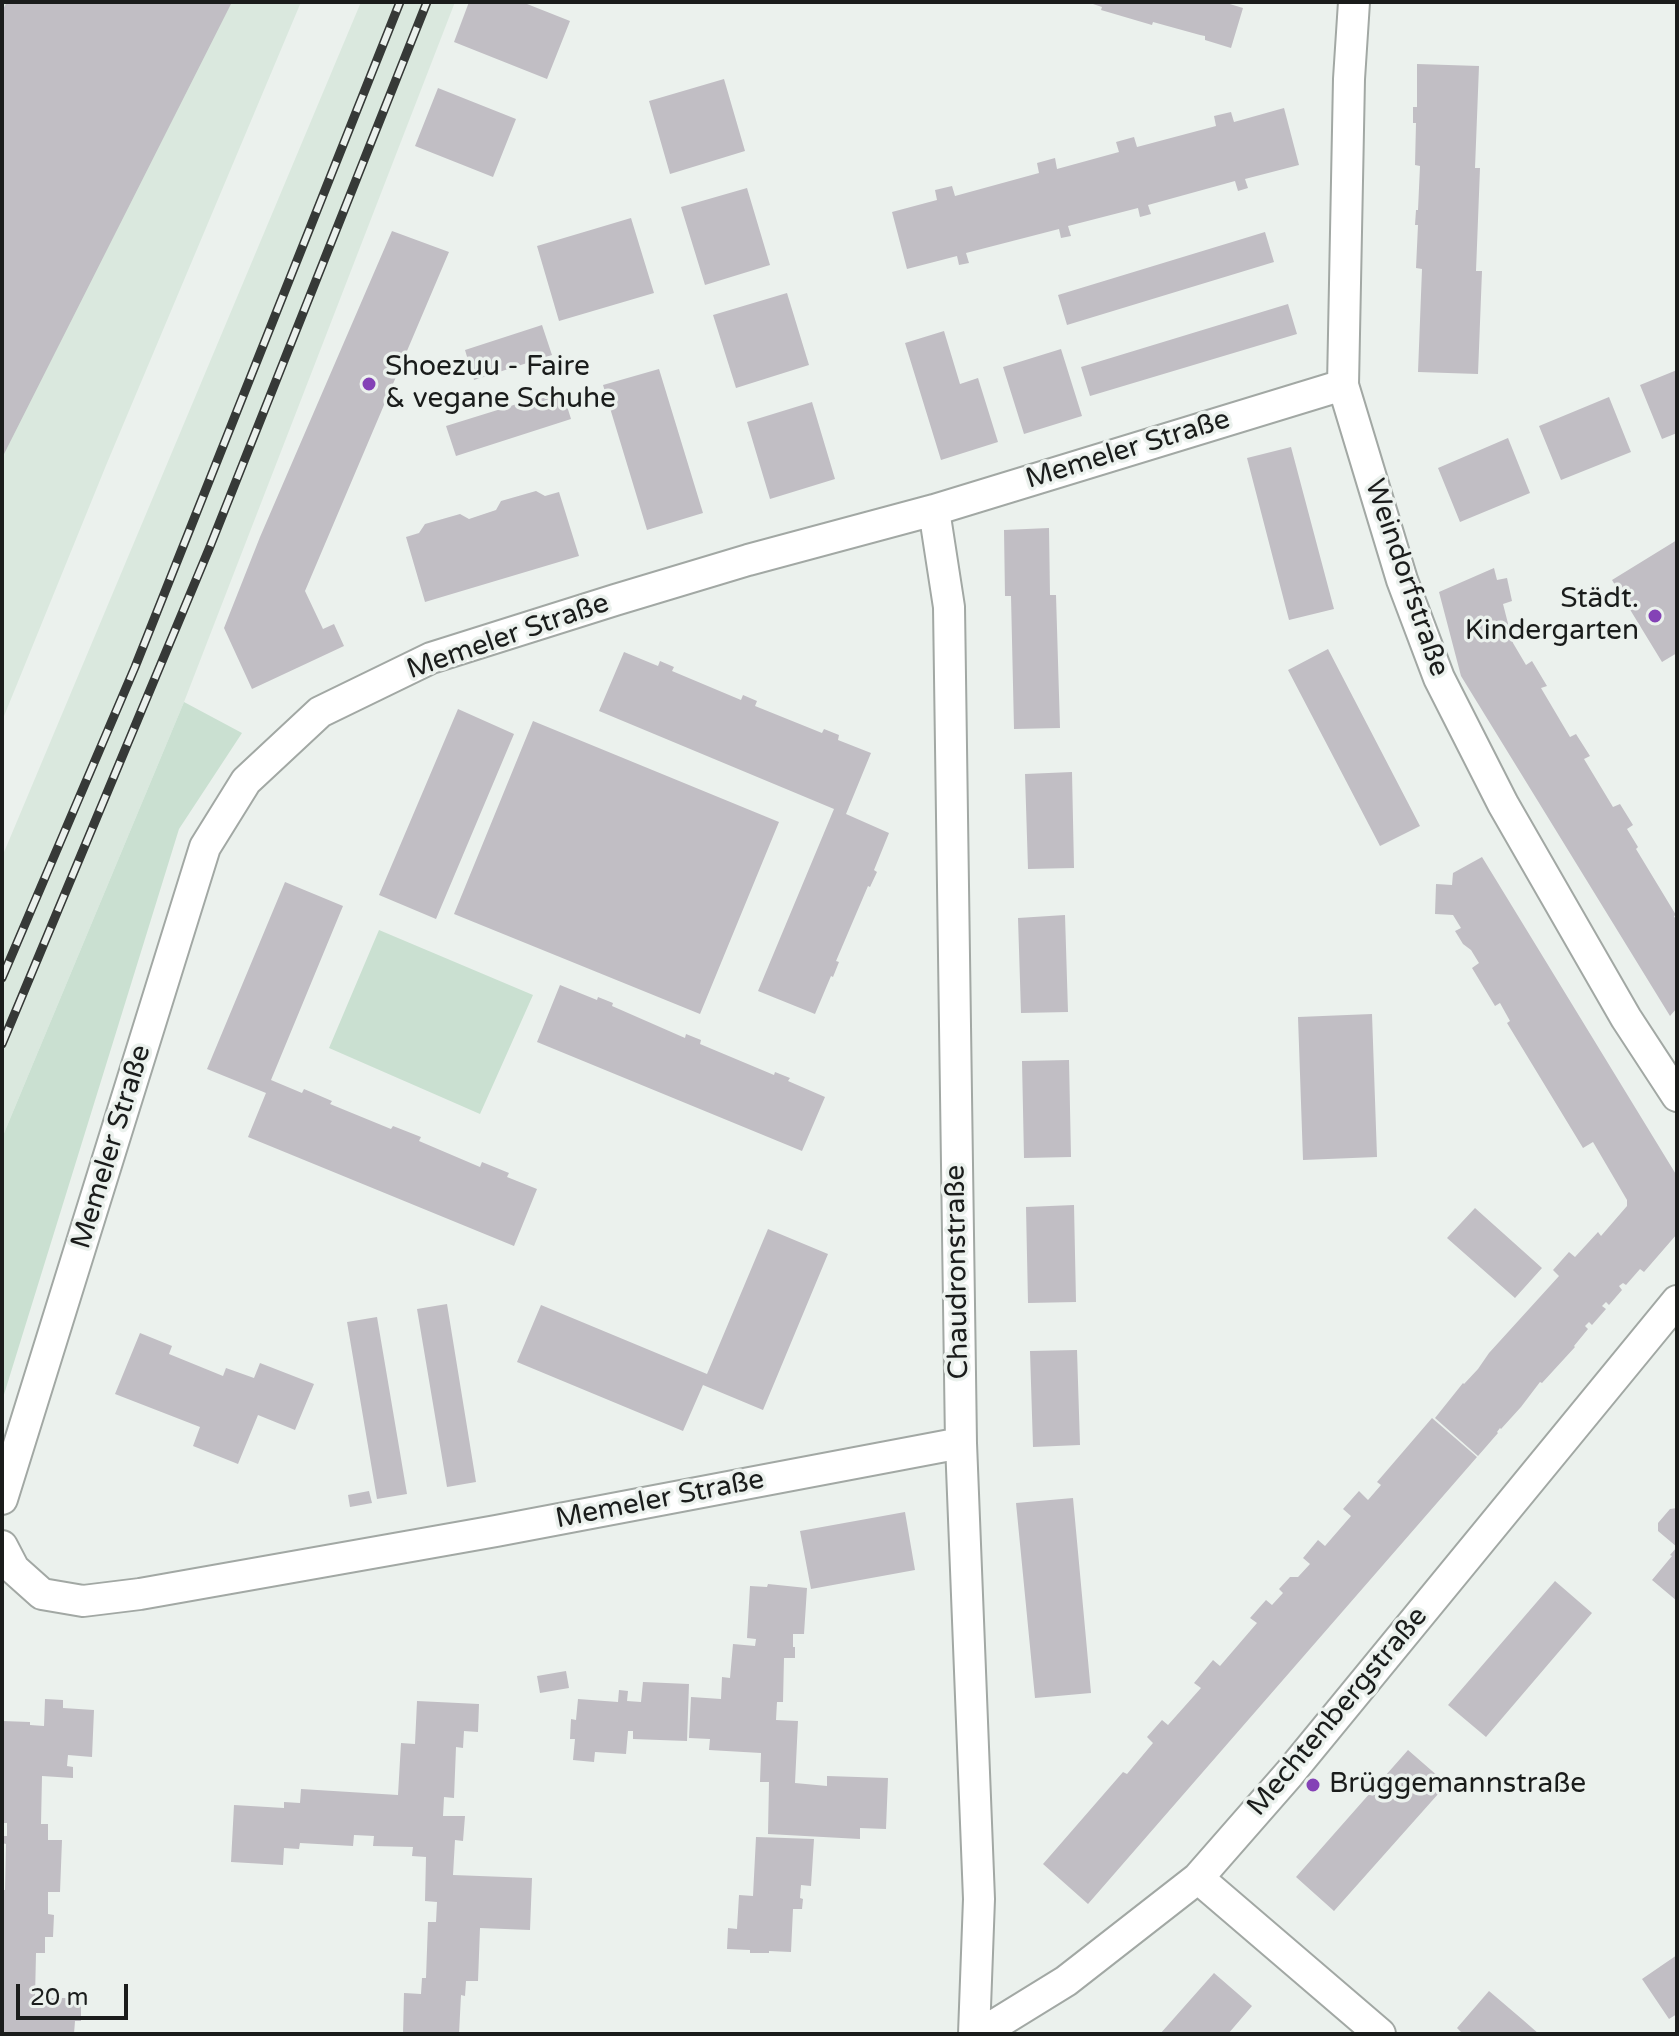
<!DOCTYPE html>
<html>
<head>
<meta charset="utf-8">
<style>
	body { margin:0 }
	#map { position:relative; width:1679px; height:2036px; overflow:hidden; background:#ebf1ed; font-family:"Varela Round",sans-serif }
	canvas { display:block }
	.frame { position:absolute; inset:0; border:4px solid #1a1c1b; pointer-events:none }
	.scale { position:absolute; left:16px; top:1984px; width:112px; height:36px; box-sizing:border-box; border:4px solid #1a1c1b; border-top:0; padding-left:10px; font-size:24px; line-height:28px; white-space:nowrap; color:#1a1c1b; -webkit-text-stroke:6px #ebf1ed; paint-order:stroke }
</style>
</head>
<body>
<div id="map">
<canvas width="1679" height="2036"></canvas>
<div class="frame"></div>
<div class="scale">20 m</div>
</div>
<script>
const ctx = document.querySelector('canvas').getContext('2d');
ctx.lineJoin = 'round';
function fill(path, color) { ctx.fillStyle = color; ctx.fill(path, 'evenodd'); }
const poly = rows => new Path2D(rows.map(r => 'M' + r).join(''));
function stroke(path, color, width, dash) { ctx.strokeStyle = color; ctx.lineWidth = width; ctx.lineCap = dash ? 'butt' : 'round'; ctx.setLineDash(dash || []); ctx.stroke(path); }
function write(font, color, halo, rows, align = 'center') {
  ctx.font = font + ' "Varela Round",sans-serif'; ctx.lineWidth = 7; ctx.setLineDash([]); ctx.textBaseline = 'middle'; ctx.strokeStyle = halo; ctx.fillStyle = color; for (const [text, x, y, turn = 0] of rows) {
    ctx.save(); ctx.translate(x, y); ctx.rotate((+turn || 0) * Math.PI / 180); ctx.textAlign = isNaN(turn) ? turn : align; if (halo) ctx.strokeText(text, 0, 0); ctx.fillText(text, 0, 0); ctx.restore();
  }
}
fill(poly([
	[2,2,301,2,107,463,2,721],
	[361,2,455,2,184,702,2,1138,2,857]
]), '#dae8de');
fill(poly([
	[184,702,242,733,179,829,2,1401,2,1138],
	[379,930,533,995,480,1114,329,1048]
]), '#cae0d1');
fill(poly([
	[7,2,232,2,2,458,2,11],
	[469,2,522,2,570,21,547,79,454,42],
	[1087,2,1223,2,1243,8,1231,48,1205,40,1205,36,1200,35,1153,22,1152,25,1101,10,1102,7],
	[1417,64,1479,66,1475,168,1480,168,1476,271,1482,271,1478,374,1418,372,1422,269,1416,268,1418,225,1415,225,1416,210,1418,210,1420,166,1415,165,1416,123,1413,123,1413,107,1417,107],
	[724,79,745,151,670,174,649,101],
	[438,88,516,119,493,177,415,146],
	[1284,108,1299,165,1245,179,1248,188,1238,191,1235,181,1148,205,1151,214,1140,217,1138,208,1068,226,1071,236,1061,238,1059,229,966,253,969,263,959,265,957,256,907,269,892,212,937,200,935,190,952,186,955,196,1039,173,1037,163,1055,158,1057,169,1119,152,1116,142,1134,137,1137,147,1216,126,1214,116,1231,112,1234,122],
	[747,188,770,265,705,285,681,207],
	[631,218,654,293,559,321,537,246],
	[392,231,449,252,305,591,323,629,334,624,344,646,252,689,224,628,260,537],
	[1265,232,1274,262,1067,325,1058,295],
	[787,293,809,365,736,388,713,315],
	[1288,304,1297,334,1090,396,1081,367],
	[542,325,552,355,474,380,465,350],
	[944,331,960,384,978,378,998,442,941,460,905,343],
	[1061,349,1082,416,1024,434,1003,367],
	[659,369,703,513,647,530,603,385],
	[1677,370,1677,433,1662,439,1640,385],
	[562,390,571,419,456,456,446,426],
	[1609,397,1631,452,1561,480,1539,426],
	[812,402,835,479,770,499,747,422],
	[1508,438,1530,493,1460,522,1438,468],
	[1291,447,1334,609,1289,620,1247,458],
	[536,491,545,496,559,492,579,556,425,602,406,537,419,533,425,524,460,514,469,519,496,510,501,501],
	[1049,528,1050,595,1056,595,1060,728,1014,729,1011,596,1005,596,1004,530],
	[1677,540,1677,653,1662,662,1612,580],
	[1494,568,1497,580,1507,578,1512,601,1503,604,1513,643,1526,665,1532,661,1547,686,1541,688,1570,737,1576,734,1590,756,1584,759,1613,807,1620,804,1633,825,1627,829,1638,847,1636,849,1676,915,1674,916,1677,922,1677,1008,1670,1016,1461,676,1439,592],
	[1328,649,1420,826,1380,846,1288,670],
	[624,652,658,666,660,661,674,667,672,671,741,700,743,695,757,701,755,706,822,733,824,729,839,735,838,740,871,753,846,814,889,833,874,870,877,872,870,887,868,886,836,961,839,962,833,977,831,976,815,1014,758,991,834,809,599,711],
	[458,709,514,734,436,919,379,895],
	[533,721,779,822,700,1014,454,914],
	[1072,772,1074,868,1028,869,1025,774],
	[1482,857,1677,1176,1677,1234,1644,1272,1640,1269,1626,1285,1623,1283,1619,1286,1622,1290,1609,1305,1606,1302,1602,1306,1606,1309,1592,1325,1589,1322,1585,1326,1588,1329,1574,1346,1575,1347,1542,1383,1540,1382,1521,1407,1501,1429,1500,1428,1497,1432,1498,1433,1478,1456,1435,1418,1463,1383,1464,1384,1478,1369,1489,1353,1559,1276,1553,1270,1569,1252,1575,1257,1598,1232,1601,1236,1627,1206,1627,1200,1593,1142,1583,1148,1507,1023,1510,1021,1500,1003,1495,1006,1472,968,1479,963,1471,950,1463,944,1455,931,1461,928,1453,915,1435,914,1436,884,1452,885,1453,873],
	[285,882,343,906,271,1080,302,1093,304,1089,332,1101,330,1104,391,1129,393,1126,421,1137,419,1141,480,1167,482,1162,509,1173,507,1177,537,1189,514,1246,248,1137,266,1093,207,1069],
	[1065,915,1068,1012,1021,1013,1018,918],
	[560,985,597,1000,598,997,613,1003,612,1006,685,1038,686,1034,701,1040,700,1044,774,1075,775,1072,790,1078,788,1081,825,1097,802,1151,537,1042],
	[1372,1014,1377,1157,1303,1160,1298,1017],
	[1069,1060,1071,1157,1024,1158,1022,1061],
	[1074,1205,1076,1302,1028,1303,1026,1207],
	[1475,1208,1542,1268,1515,1298,1447,1238],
	[768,1229,828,1254,763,1410,703,1385,683,1431,517,1362,541,1305,707,1374],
	[447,1304,476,1482,447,1487,417,1309],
	[377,1317,407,1494,377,1499,347,1322],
	[140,1333,172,1346,169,1354,223,1376,226,1368,254,1378,260,1363,314,1384,295,1430,258,1415,238,1464,193,1446,200,1427,115,1394],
	[1077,1350,1080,1445,1033,1447,1030,1351],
	[1432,1418,1477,1457,1088,1904,1043,1864,1123,1772,1127,1774,1153,1743,1147,1737,1162,1720,1168,1725,1201,1688,1194,1683,1213,1660,1220,1666,1257,1623,1250,1618,1266,1600,1272,1605,1283,1593,1279,1589,1290,1577,1298,1577,1310,1564,1303,1558,1318,1540,1325,1546,1351,1516,1343,1509,1359,1491,1368,1500,1381,1485,1377,1482],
	[369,1491,372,1503,350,1507,348,1495],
	[1073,1498,1091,1693,1035,1698,1016,1503],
	[1677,1508,1677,1601,1652,1580,1672,1556,1670,1555,1677,1547,1658,1531,1658,1523,1670,1509],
	[905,1512,915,1570,811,1589,800,1531],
	[1555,1581,1592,1613,1486,1737,1448,1705],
	[768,1584,807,1588,804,1634,793,1634,793,1647,795,1647,795,1658,784,1658,783,1702,777,1702,776,1720,798,1721,795,1783,827,1786,827,1776,888,1778,886,1829,860,1828,860,1839,768,1834,769,1782,760,1782,761,1753,709,1750,710,1739,689,1738,691,1697,721,1699,722,1677,730,1678,733,1644,755,1646,756,1639,747,1638,750,1586,767,1587],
	[566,1671,569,1688,540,1693,537,1676],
	[643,1682,689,1684,687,1741,633,1739,633,1731,628,1731,626,1754,595,1752,594,1762,573,1760,575,1739,570,1739,571,1719,576,1720,578,1699,618,1702,619,1690,628,1691,627,1701,641,1702],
	[45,1699,63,1700,63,1708,94,1710,92,1757,68,1755,67,1766,73,1767,73,1778,42,1776,41,1824,48,1824,48,1840,62,1840,60,1892,48,1892,48,1914,54,1915,53,1937,45,1937,45,1953,36,1953,35,1998,81,1998,81,2021,75,2021,74,2034,2,2034,2,1890,5,1890,6,1844,2,1843,2,1836,7,1836,7,1823,2,1823,2,1721,30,1722,30,1725,44,1726],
	[417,1701,479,1704,478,1732,464,1731,463,1748,456,1747,454,1798,444,1797,443,1816,465,1816,463,1841,455,1840,453,1875,532,1878,530,1930,480,1928,478,1981,466,1981,465,1996,461,1995,459,2034,403,2034,404,1993,421,1994,422,1978,426,1978,428,1922,436,1922,437,1902,425,1901,426,1857,412,1856,413,1847,373,1846,374,1836,354,1835,353,1846,300,1843,299,1849,284,1848,283,1865,231,1862,234,1805,284,1808,284,1802,300,1803,301,1789,398,1795,401,1743,415,1744],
	[1408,1750,1447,1784,1334,1911,1296,1877],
	[756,1837,814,1839,811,1886,801,1885,800,1898,803,1899,802,1909,793,1909,791,1952,769,1951,769,1953,750,1953,750,1950,727,1949,728,1928,737,1929,739,1895,753,1896],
	[1677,1955,1677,2014,1669,2019,1642,1979],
	[1214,1973,1252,2006,1228,2034,1160,2034],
	[1489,1991,1523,2020,1539,2034,1463,2034,1457,2028]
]), '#c1bec4');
const street = poly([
	[1354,2,1349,79,1343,385,1402,580,1439,678,1503,804,1626,1018,1677,1096],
	[934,510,949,607,961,1443,979,1899,974,2034],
	[2,1499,205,847,246,781,320,712,431,658,615,600,748,560,934,510,1343,385],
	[2,1546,14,1569,42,1594,83,1601,140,1594,496,1531,961,1443],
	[1198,1878,1380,2034],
	[980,2034,1066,1981,1198,1878,1289,1774,1677,1301]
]);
stroke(street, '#a2a8a4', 34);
stroke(street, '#fff', 30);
const rail = poly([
	[2,978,135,667,400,2],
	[2,1044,209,549,427,2]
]);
stroke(rail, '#363937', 9);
stroke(rail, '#ebf1ed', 6, [18]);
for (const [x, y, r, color] of [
	[369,384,8,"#8442b6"],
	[1655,616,8,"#8442b6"],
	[1313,1785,8,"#8442b6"]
]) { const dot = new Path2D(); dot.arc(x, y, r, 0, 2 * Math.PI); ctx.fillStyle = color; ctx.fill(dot); stroke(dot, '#ebf1ed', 3); }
write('28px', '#1a1c1b', '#ebf1ed', [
	["Shoezuu - Faire",385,368],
	["& vegane Schuhe",385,400],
	["Städt.",1639,600,"right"],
	["Kindergarten",1639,632,"right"],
	["Brüggemannstraße",1329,1785]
], 'left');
write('28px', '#1a1c1b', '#ebf1ed', [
	["Memeler Straße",1128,450,-17],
	["Weindorfstraße",1406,578,71],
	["Memeler Straße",508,637,-19],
	["Memeler Straße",112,1147,-73],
	["Chaudronstraße",958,1272,-91],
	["Memeler Straße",660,1500,-11],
	["Mechtenbergstraße",1338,1712,-50]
]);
</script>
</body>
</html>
